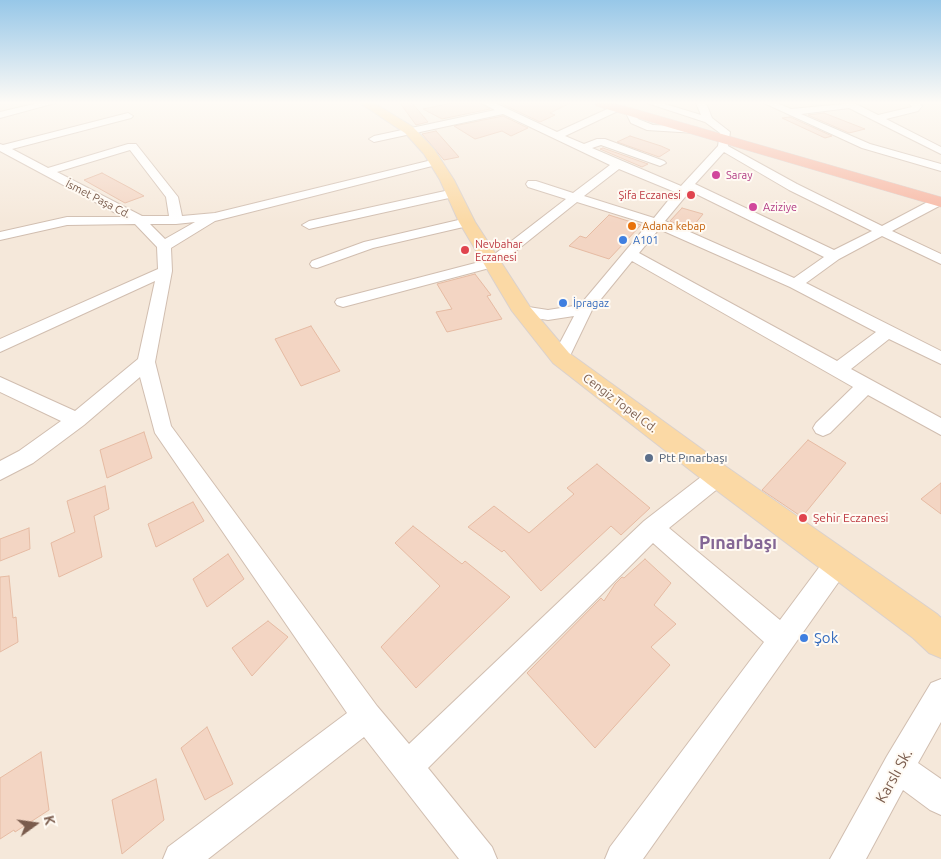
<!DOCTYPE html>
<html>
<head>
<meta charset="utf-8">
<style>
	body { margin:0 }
	#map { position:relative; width:941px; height:859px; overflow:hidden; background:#fdf6ec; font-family:Ubuntu,sans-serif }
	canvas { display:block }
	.north { position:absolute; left:10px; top:799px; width:50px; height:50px; -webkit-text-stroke:4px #fffaf3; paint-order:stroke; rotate:76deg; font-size:14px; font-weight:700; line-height:20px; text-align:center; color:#7a5c4d }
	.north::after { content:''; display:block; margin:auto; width:18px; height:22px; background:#7a5c4d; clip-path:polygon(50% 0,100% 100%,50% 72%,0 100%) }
</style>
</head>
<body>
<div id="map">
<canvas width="941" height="859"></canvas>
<div class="north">K</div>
</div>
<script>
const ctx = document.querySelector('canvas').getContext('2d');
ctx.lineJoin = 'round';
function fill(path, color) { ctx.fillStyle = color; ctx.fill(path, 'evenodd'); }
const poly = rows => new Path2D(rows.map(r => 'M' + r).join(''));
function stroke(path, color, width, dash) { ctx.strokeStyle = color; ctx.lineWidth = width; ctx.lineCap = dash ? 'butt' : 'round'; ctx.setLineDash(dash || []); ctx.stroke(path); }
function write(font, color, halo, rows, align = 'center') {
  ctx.font = font + ' Ubuntu,sans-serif'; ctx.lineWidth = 4; ctx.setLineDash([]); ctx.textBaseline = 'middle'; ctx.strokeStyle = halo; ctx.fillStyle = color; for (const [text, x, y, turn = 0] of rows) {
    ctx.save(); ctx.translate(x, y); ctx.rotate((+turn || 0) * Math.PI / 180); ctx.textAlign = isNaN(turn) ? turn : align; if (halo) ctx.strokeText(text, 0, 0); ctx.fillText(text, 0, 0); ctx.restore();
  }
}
fill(poly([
	[0,103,941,103,941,859,0,859]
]), '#f5e8da');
const building = poly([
	[400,103,412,103,428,122,416,125,400,103],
	[452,103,480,103,490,109,442,119,423,109,452,103],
	[500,103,570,103,550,113,555,115,540,122,500,103],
	[824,113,865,129,849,133,808,115,824,113],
	[503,116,528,128,511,136,502,131,475,139,454,126,503,116],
	[790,117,832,136,825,138,782,118,790,117],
	[436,131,459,157,444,160,422,134,436,131],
	[630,136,661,146,670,150,659,157,617,142,630,136],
	[603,148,648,164,642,167,600,149,603,148],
	[102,173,130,188,144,196,125,203,84,180,102,173],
	[682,208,703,214,690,230,670,221,682,208],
	[609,215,641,225,609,259,569,246,580,236,586,238,609,215],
	[475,274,491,295,487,296,502,319,447,332,436,312,452,309,437,284,475,274],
	[311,326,340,371,301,386,275,339,311,326],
	[144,432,152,458,107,478,100,450,144,432],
	[808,440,846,463,802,517,762,490,808,440],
	[597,464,650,508,621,535,611,526,541,591,504,550,502,552,468,527,494,506,529,533,574,494,567,488,597,464],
	[941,483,941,514,921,499,941,483],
	[105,486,109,509,94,516,102,557,59,577,51,543,75,532,67,501,105,486],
	[193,502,204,521,156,547,148,524,193,502],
	[413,526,462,564,465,561,510,597,416,688,381,647,440,586,395,543,413,526],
	[29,528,30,549,0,561,0,539,29,528],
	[228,554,244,579,207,607,193,579,228,554],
	[645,559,671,583,654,605,676,624,651,647,670,665,595,748,527,673,601,598,604,601,615,584,622,577,624,578,645,559],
	[9,576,13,618,16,617,18,642,0,652,0,577,9,576],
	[268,621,288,637,252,676,232,648,268,621],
	[207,727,233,784,205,800,181,748,207,727],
	[41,752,49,810,15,832,14,830,0,839,0,778,41,752],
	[156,779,164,820,122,854,112,800,156,779]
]);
fill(building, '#f3d5c3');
stroke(building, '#e6bba3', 1);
const minor = poly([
	[38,103,55,103,0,118,0,112,38,103],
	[482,103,495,103,557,132,614,106,620,106,620,110,565,136,584,144,597,139,605,139,664,161,666,163,660,166,601,145,592,148,681,186,718,146,720,133,705,122,647,103,662,103,701,115,696,103,706,103,712,118,730,132,728,146,797,184,882,226,935,198,941,198,941,205,892,231,941,254,941,264,882,236,839,259,806,283,941,351,941,364,889,339,851,369,941,418,941,435,868,395,830,433,823,436,816,433,813,428,816,423,853,387,632,261,592,310,567,362,561,364,555,362,552,358,574,316,548,320,516,315,514,311,516,307,522,306,548,310,580,305,648,224,577,202,497,266,343,307,337,305,335,302,337,299,487,260,566,199,528,187,526,184,528,181,536,181,573,193,610,165,503,114,374,142,369,139,374,136,495,110,482,103],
	[724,152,789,190,872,231,834,250,695,184,724,152],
	[619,169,675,192,654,218,584,196,619,169],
	[690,191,824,257,794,278,665,221,690,191],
	[659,229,790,287,876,332,837,361,639,253,659,229],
	[764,103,777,103,791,109,854,103,878,115,912,107,909,103,919,103,922,106,918,111,886,119,941,147,941,154,849,108,801,114,870,144,941,164,941,171,862,148,764,103],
	[630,108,633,109,638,119,653,125,696,127,701,130,696,133,647,130,631,123,625,111,630,108],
	[128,113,133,116,131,118,12,149,48,168,128,144,136,144,178,197,182,216,215,213,436,159,442,162,440,164,215,221,171,248,172,271,155,362,171,426,377,706,409,744,644,521,710,470,718,467,726,470,729,476,726,482,669,528,780,620,829,554,838,551,847,554,850,562,847,570,643,859,605,859,610,847,764,642,653,543,428,768,492,847,497,859,459,859,364,737,208,859,163,859,168,847,347,713,155,433,140,377,84,425,33,463,0,480,0,461,19,451,61,421,0,392,0,377,75,411,138,359,155,281,0,352,0,339,158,269,157,247,135,224,67,225,0,240,0,232,67,217,123,217,0,151,0,144,3,145,128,113],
	[130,150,166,197,169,216,142,216,57,172,130,150],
	[195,222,165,239,150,224,176,224,195,222],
	[454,189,460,193,458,196,309,229,302,225,309,221,454,189],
	[467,218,472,219,474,222,472,225,373,248,317,268,312,267,310,264,312,261,364,242,467,218],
	[941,679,941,722,918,763,941,779,941,815,930,810,903,790,866,859,830,859,887,756,931,683,941,679]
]);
const major = poly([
	[360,103,374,103,413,127,434,149,454,180,475,222,530,307,569,353,728,468,937,614,941,618,941,658,929,653,913,638,708,484,553,363,512,311,459,222,440,180,424,154,405,133,360,103]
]);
const highway = poly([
	[594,103,614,103,941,197,941,207,596,106,594,103]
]);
stroke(minor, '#d1beb0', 2);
stroke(major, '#dad1cd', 2);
stroke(highway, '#dad1cd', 1);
fill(minor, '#fff');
fill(major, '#fbd9a5');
fill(highway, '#f7b7a3');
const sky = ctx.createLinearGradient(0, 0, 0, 223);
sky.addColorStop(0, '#97c7e8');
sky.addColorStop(0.46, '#fefbf6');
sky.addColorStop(1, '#fefbf600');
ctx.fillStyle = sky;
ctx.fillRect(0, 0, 941, 223);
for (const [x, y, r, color] of [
	[716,175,5,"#d1479c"],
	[691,195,5,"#e0444e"],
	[753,207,5,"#d1479c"],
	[632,226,5,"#e8710a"],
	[623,240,5,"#3f7fe0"],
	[465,250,5,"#e0444e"],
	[563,303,5,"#3f7fe0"],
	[649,458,5,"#5c6f8a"],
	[803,518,5,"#e0444e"],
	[804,638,5,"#3f7fe0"]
]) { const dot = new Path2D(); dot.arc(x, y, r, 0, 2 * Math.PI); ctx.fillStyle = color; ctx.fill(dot); stroke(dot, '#fffaf3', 2); }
write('11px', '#b23c85', '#fffaf3', [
	["Saray",726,175],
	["Aziziye",763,207]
], 'left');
write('11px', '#be3a42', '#fffaf3', [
	["Şifa Eczanesi",681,195],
	["Nevbahar",475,244,"left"],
	["Eczanesi",475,257,"left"]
], 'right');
write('11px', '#7a5c4d', '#fffaf3', [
	["İsmet Paşa Cd.",98,199,27]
]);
write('11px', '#c56008', '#fffaf3', [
	["Adana kebap",642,226]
], 'left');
write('11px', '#366cbe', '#fffaf3', [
	["A101",633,240],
	["İpragaz",573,303]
], 'left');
write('12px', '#7a5c4d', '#fffaf3', [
	["Cengiz Topel Cd.",620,403,37]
]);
write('12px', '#4e5e75', '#fffaf3', [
	["Ptt Pınarbaşı",659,458]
], 'left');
write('12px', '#be3a42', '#fffaf3', [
	["Şehir Eczanesi",813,518]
], 'left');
write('15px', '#366cbe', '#fffaf3', [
	["Şok",814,638]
], 'left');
write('15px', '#7a5c4d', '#fffaf3', [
	["Karslı Sk.",894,776,-61]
]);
write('bold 18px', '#846695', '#fffaf3', [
	["Pınarbaşı",738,543]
]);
</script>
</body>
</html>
